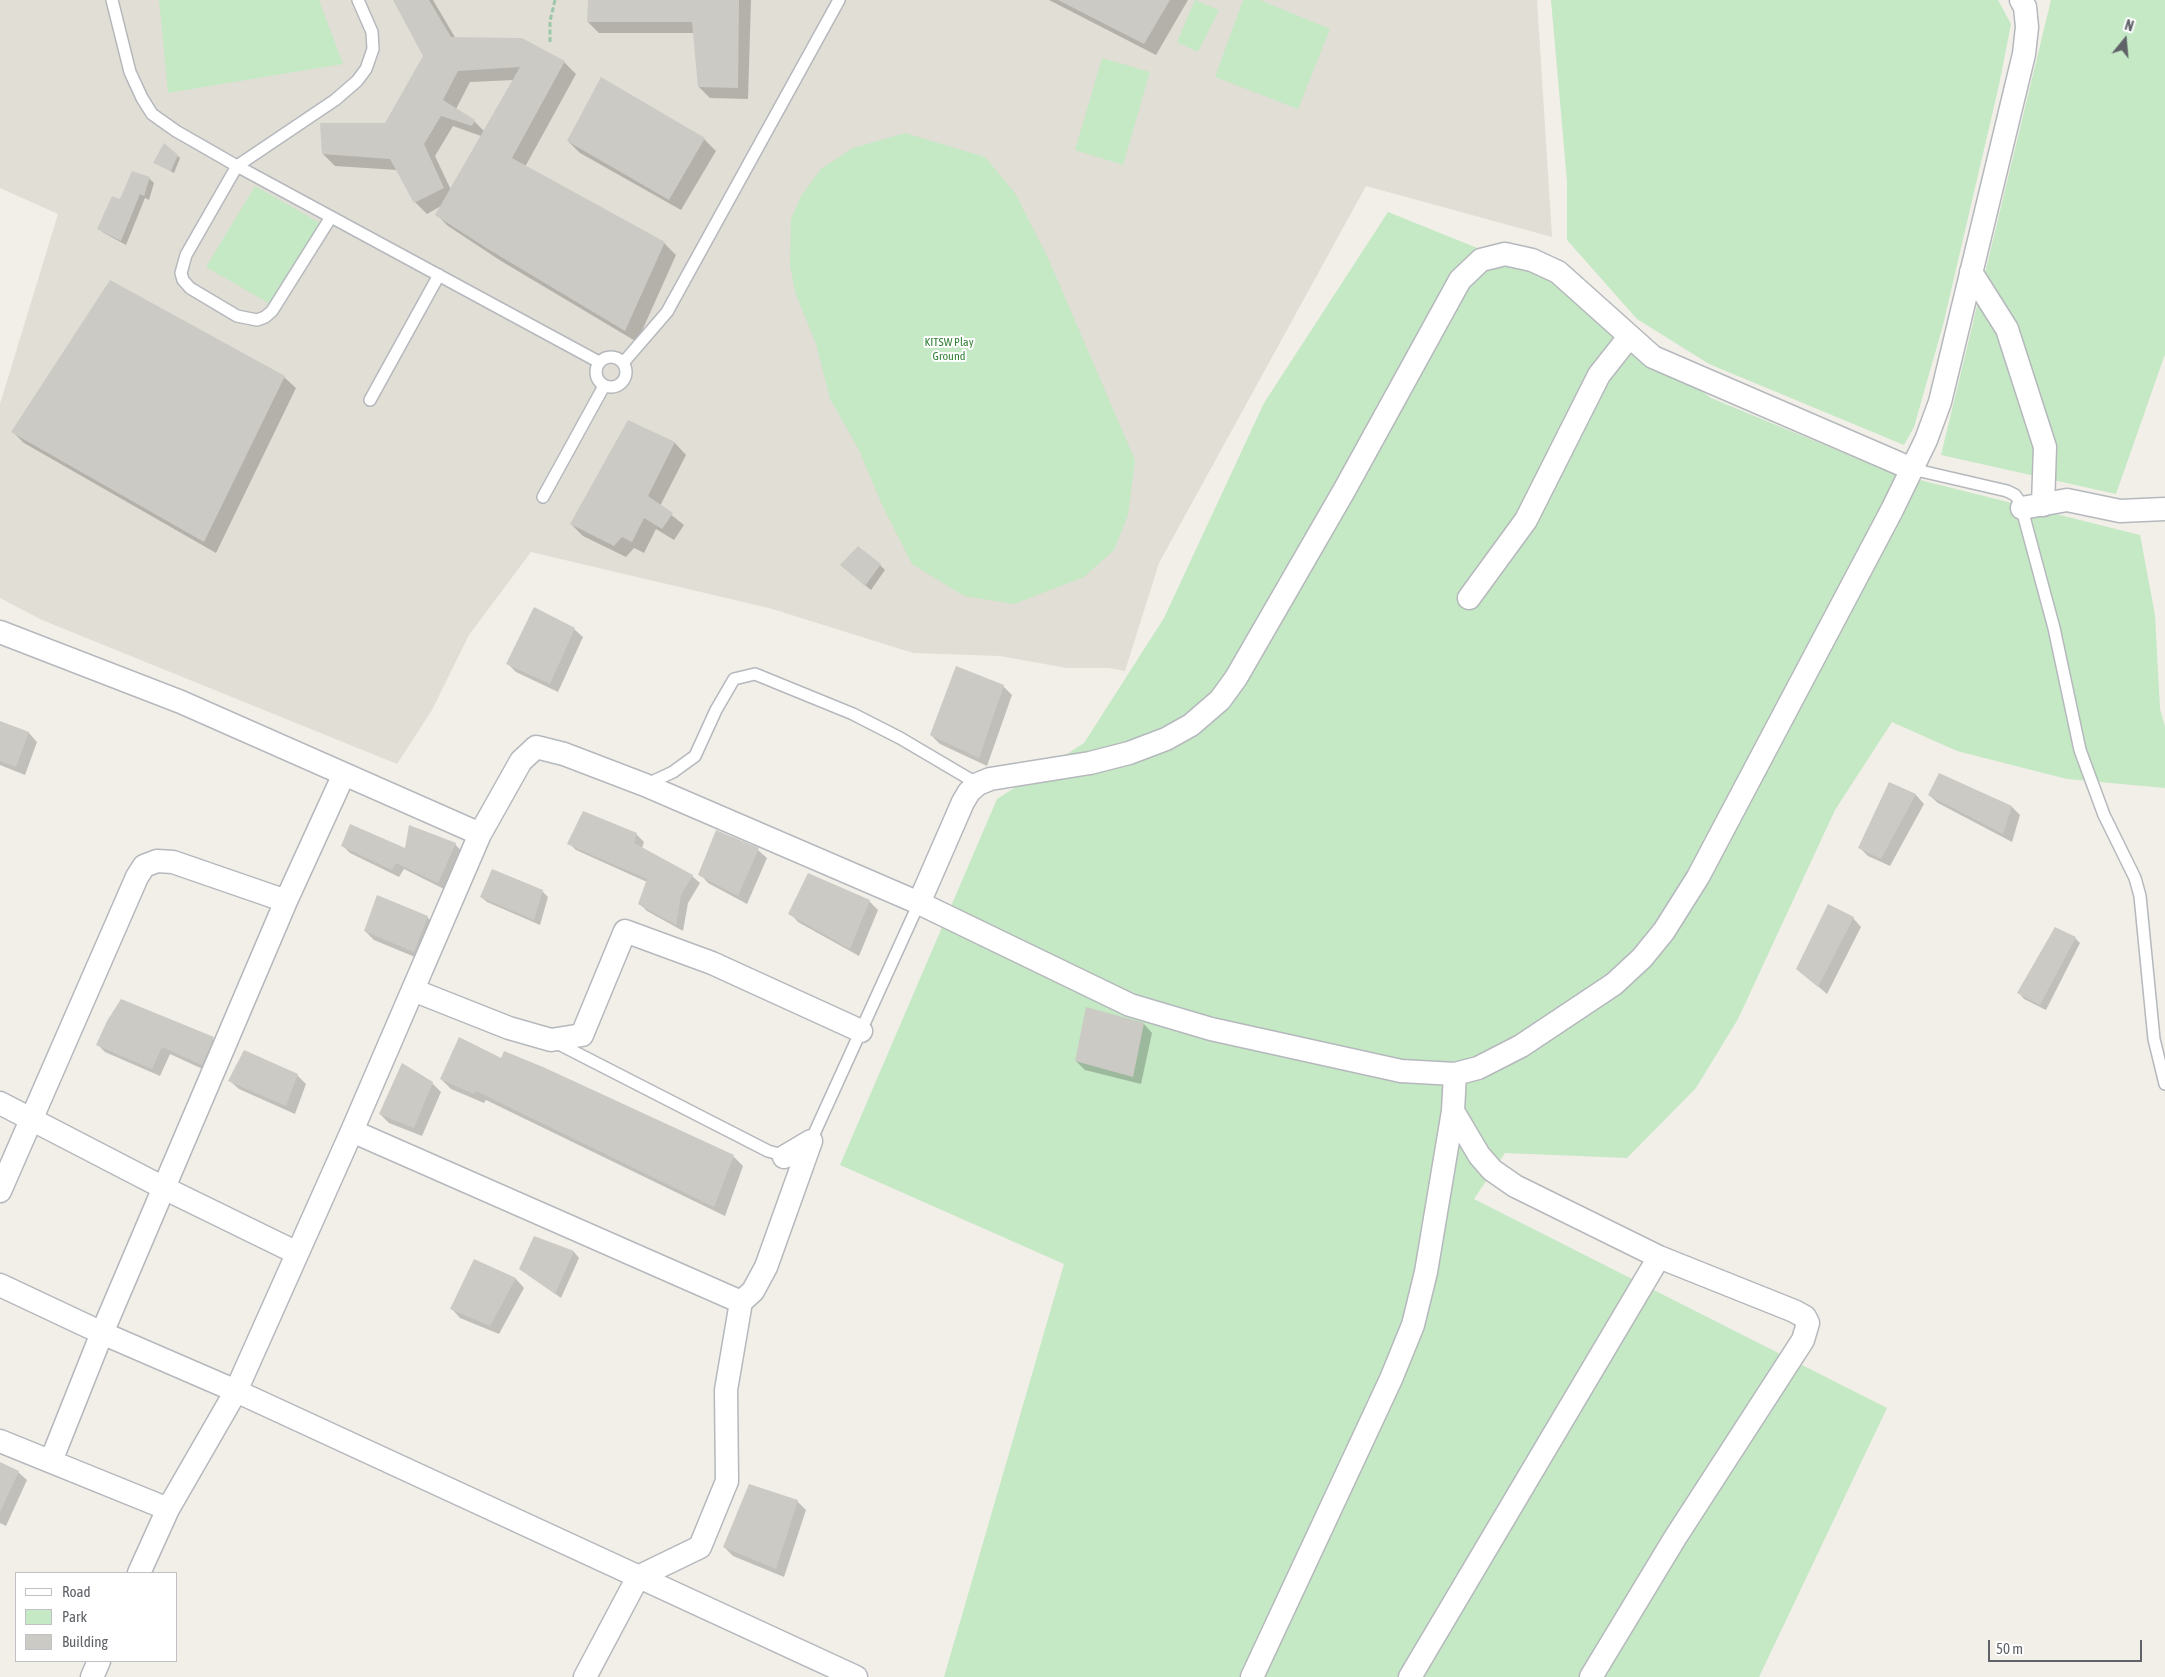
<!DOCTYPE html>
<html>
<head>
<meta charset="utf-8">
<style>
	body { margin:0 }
	#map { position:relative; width:2165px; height:1677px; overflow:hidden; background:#f1efe8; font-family:"Asap Condensed",sans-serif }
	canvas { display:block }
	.legend { position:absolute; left:15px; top:1572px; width:162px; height:90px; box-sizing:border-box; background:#fff; border:1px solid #bfc1c3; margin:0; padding:6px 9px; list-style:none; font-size:15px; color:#5f6368 }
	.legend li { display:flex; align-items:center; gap:10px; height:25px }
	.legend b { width:25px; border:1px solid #bfc1c3 }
	.north { position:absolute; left:2100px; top:15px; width:50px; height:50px; -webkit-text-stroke:4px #fff; paint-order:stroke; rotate:17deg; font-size:14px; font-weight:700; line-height:20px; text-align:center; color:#5f6368 }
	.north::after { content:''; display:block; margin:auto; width:18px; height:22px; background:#5f6368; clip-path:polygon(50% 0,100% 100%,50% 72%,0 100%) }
	.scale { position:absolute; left:1988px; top:1640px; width:154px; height:22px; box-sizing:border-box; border:2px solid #5f6368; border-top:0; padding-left:6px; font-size:15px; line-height:18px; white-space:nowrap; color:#5f6368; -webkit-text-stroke:4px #fff; paint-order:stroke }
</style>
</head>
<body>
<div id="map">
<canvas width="2165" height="1677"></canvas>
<ul class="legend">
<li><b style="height:6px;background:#fff"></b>Road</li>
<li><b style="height:14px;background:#c5e8c5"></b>Park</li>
<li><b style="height:14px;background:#cccac5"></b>Building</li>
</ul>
<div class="north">N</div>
<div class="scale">50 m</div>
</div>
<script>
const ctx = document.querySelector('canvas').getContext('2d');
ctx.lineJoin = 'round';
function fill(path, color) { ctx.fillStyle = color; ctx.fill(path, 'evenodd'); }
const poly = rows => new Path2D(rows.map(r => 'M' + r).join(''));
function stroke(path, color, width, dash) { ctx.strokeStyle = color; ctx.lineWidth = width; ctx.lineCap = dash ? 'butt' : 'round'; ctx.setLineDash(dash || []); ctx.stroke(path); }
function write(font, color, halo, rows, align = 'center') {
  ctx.font = font + ' "Asap Condensed",sans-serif'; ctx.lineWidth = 4; ctx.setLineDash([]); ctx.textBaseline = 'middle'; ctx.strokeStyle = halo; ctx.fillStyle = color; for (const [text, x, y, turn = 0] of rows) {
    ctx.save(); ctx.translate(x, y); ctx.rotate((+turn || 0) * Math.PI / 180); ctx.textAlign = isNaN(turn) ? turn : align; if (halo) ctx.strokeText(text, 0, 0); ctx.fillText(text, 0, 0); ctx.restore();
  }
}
fill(poly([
	[0,0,1537,0,1552,237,1366,186,1159,563,1125,671,1109,668,1067,668,1000,656,913,653,769,608,531,552,469,635,432,710,397,764,42,620,0,598,0,404,58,214,0,188]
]), '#e1ded6');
fill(poly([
	[159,0,319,0,343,64,168,93],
	[1195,0,1219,10,1198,52,1177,42],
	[1243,0,1260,0,1330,29,1298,109,1215,77],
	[1551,0,1998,0,2011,24,1999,85,1943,325,1914,427,1904,445,1709,364,1637,319,1567,240,1567,181],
	[2051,0,2165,0,2165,354,2116,494,1941,455],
	[1102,58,1150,72,1123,165,1075,150],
	[905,133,985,157,1015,193,1048,258,1135,460,1128,515,1114,550,1084,577,1014,604,964,596,912,564,883,507,858,448,830,399,816,344,795,292,790,265,791,219,801,196,821,169,853,148],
	[255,186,322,224,270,304,206,267],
	[1388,212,1544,275,1711,398,1892,473,2140,535,2155,615,2160,709,2165,727,2165,788,2067,779,1957,751,1892,722,1835,810,1738,1019,1696,1088,1627,1158,1505,1153,1474,1199,1887,1408,1759,1677,944,1677,1064,1264,840,1165,997,799,1084,743,1164,618,1264,403]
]), '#c5e8c5');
fill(poly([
	[395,0,433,0,456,39,564,62,576,74,525,167,664,243,676,255,637,342,501,261,448,226,437,215,441,206,427,214,415,202,397,170,335,166,323,154,386,124,424,56],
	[514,80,484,131,474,121,456,109,470,82],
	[453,126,481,136,451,190,435,156],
	[589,0,751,0,748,99,710,98,699,87,694,33,599,33,588,22],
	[1049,0,1188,0,1156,55],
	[704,139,716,151,681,210,580,153,568,141],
	[178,156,180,158,174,173,154,162],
	[149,178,154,183,149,200,145,198,126,245,104,233,99,229,120,201],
	[284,377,296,388,216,553,24,443,12,431],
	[629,421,675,443,686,455,660,506,684,525,674,540,656,529,644,553,634,548,626,557,583,536,571,524],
	[880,565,885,570,871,590,847,570],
	[574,629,583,637,558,692,516,672,508,664],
	[1003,686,1012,695,987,766,940,744,931,735],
	[0,722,29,733,37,742,25,775,0,765],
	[1890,783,1916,795,1924,804,1890,866,1868,856,1859,847],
	[1929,795,2012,807,2020,815,2012,842,1938,803],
	[717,832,758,850,767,858,747,904,708,883,700,874],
	[636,834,644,842,642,848,692,876,700,883,688,903,683,931,647,911,640,904,647,882,576,850,569,843],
	[455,844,462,852,446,890,404,869,399,877,350,853,343,846,406,849],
	[542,891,548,897,540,925,487,902,481,897],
	[869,901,878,910,859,956,798,922,790,913],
	[427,917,436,926,422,960,374,940,365,931],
	[1853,918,1861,927,1827,994,1805,975],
	[2075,938,2080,943,2046,1010,2024,999,2019,993],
	[1144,1024,1152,1033,1141,1084,1085,1070,1076,1061],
	[213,1039,220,1046,209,1072,170,1054,160,1076,105,1052,97,1044],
	[297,1075,306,1084,295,1114,239,1089,230,1081],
	[441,1079,733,1156,743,1166,725,1216,486,1100,484,1103,451,1089],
	[432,1083,441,1092,422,1136,389,1123,380,1114],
	[535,1237,574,1252,579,1258,561,1298,521,1269],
	[474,1261,516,1279,524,1288,499,1334,460,1318,452,1309],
	[0,1463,18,1472,27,1480,6,1526,0,1523],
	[797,1501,806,1510,784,1577,733,1556,724,1547]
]), '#0003');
fill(poly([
	[393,0,429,0,451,37,522,38,565,61,512,158,665,242,625,331,488,249,435,215,520,67,458,71,443,100,475,120,472,126,441,116,424,144,444,188,414,203,390,159,322,154,320,123,385,123,423,56],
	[588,0,739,0,738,88,698,87,692,22,587,22],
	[1058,0,1170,0,1144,44],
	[601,77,705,138,669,200,567,141],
	[164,143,178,155,171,171,153,163],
	[132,171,150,177,144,196,140,194,121,241,97,229,112,196,120,199],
	[110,280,285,376,204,542,11,432],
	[628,420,675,442,648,496,673,513,662,529,644,518,632,542,622,537,614,546,570,524],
	[858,546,881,564,865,586,840,565],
	[534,607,575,628,550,684,506,664],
	[956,666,1004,685,979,758,930,735],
	[0,721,29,732,16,767,0,761],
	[1939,773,2012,806,2003,834,1928,795],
	[1889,782,1916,794,1881,859,1858,848],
	[583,811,637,833,634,843,693,875,681,895,676,925,638,904,647,879,567,844],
	[350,824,405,848,409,825,456,843,438,883,396,863,392,870,341,846],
	[716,830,759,848,738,896,698,875],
	[492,869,543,890,534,920,480,897],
	[808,873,870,900,850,949,788,914],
	[377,895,428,916,414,952,364,931],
	[1828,904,1854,917,1818,987,1796,969],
	[2055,927,2076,937,2040,1005,2017,993],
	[121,999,214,1037,202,1065,162,1047,152,1069,96,1045,107,1021],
	[1086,1007,1144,1023,1133,1077,1075,1061],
	[459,1037,501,1058,504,1051,543,1067,734,1155,714,1207,476,1091,474,1094,440,1079],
	[244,1050,298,1074,286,1106,228,1081],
	[402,1063,433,1082,414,1128,379,1114],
	[534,1236,574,1251,555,1294,519,1269],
	[474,1259,516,1278,490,1326,450,1309],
	[0,1462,19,1471,0,1512],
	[749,1484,798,1500,776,1569,723,1547]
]), '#cccac5');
const lane = poly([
	[112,0,130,72,142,98,152,114,176,131,237,166,599,362],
	[331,217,272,311,265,317,257,320,237,316,190,288,183,280,181,273,186,255,237,166,335,100,357,81,366,69,373,49,372,32,358,0],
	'596 372a15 15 0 1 1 30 0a15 15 0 1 1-30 0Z',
	[623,363,667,312,839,0],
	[370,400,439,275],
	[1912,469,2007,491,2015,495,2020,502,2054,628,2080,750,2104,815,2135,878,2140,896,2154,1039,2165,1084],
	[543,497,604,386],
	[645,785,673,772,695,756,716,710,734,679,755,674,853,714,900,738,978,784],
	[555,1042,768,1151,789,1157],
	[809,1145,919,903]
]);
const street = poly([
	[1971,272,2007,329,2045,447,2043,505],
	[2022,508,2067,500,2120,511,2165,509],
	[1469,598,1526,520,1599,375,1629,337],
	[0,632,181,702,480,834],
	[919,903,963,802,969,792,978,784,990,779,1090,763,1129,753,1166,739,1191,725,1220,700,1236,678,1345,489,1460,280,1481,260,1505,254,1532,260,1558,272,1653,357,1912,469],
	[413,990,509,1028,551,1040,582,1035,625,931,712,963,861,1031],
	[0,1103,164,1188,297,1253],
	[1453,1111,1479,1155,1492,1170,1515,1186,1659,1257,1794,1311,1805,1317,1808,1323,1803,1340,1675,1538,1591,1677],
	[352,1131,741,1302,753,1291,766,1267,811,1141,784,1157],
	[0,1191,137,877,144,866,157,861,173,862,286,901],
	[0,1285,102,1333,236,1391,856,1677],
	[0,1441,168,1509,139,1573],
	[51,1461,102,1333,286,901,344,774],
	[168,1509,236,1391,352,1131,480,834,521,761,536,747,564,754,645,785,919,903,1130,1005,1211,1029,1401,1071,1455,1074,1478,1068,1521,1046,1614,984,1642,958,1664,931,1698,877,1892,510,1926,440,1940,402,2024,54,2027,27,2025,7,2021,0],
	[92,1677,99,1661],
	[585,1677,638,1577,700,1547,727,1481,726,1390,741,1302],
	[1252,1677,1391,1379,1413,1325,1426,1272,1453,1111,1455,1074],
	[1410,1677,1659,1257]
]);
stroke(lane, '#b5b8bc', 14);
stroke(street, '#b5b8bc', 25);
stroke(poly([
	[550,42,550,21,555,0]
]), '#9cc7a9', 3, [5, 2.5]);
stroke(lane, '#fff', 11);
stroke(street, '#fff', 22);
write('12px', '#348238', '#fff', [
	["KITSW Play",949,342],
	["Ground",949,356]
]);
</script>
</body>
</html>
